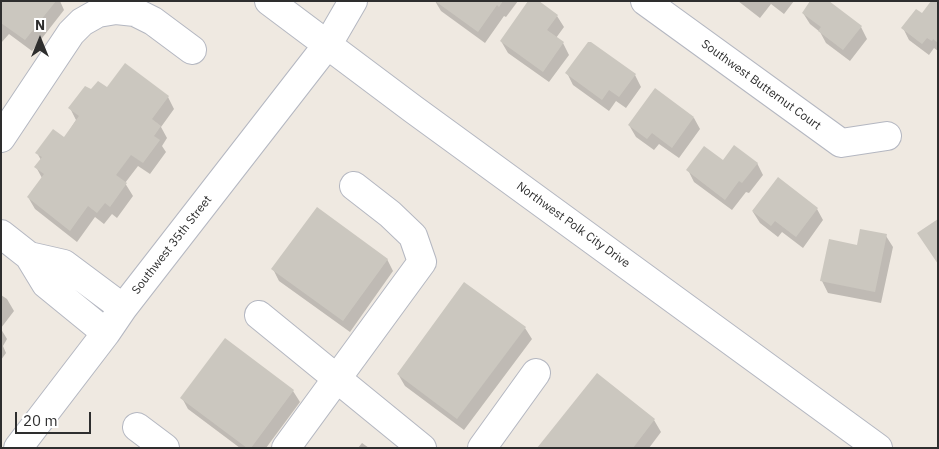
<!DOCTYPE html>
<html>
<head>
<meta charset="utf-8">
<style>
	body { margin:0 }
	#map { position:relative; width:939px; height:449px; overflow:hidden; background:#efe9e1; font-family:"IBM Plex Sans",sans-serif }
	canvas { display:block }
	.frame { position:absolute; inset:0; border:2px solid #2e2e2e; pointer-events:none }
	.north { position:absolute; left:15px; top:15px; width:50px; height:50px; -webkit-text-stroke:4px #fff; paint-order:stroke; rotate:0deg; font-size:14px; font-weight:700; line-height:20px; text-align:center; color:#2e2e2e }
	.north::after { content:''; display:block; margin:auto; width:18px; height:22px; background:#2e2e2e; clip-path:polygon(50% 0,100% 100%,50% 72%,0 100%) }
	.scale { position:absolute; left:15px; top:412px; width:76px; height:22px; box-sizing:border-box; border:2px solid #2e2e2e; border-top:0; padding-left:6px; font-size:15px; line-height:18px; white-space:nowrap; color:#2e2e2e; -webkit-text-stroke:4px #fff; paint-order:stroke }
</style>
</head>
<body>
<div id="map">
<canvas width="939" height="449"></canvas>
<div class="frame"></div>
<div class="north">N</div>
<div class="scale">20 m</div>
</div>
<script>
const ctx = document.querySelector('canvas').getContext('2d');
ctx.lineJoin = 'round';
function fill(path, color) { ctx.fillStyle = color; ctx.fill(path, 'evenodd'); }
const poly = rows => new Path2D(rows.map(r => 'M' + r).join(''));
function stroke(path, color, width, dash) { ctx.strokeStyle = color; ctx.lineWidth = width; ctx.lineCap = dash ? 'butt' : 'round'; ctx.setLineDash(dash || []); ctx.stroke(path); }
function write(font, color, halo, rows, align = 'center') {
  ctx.font = font + ' "IBM Plex Sans",sans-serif'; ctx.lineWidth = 4.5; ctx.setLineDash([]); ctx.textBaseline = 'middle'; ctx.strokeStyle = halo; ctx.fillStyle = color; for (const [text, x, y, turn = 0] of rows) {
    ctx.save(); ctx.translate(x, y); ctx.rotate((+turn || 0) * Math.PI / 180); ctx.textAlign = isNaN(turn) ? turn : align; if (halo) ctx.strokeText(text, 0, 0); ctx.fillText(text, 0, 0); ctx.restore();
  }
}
fill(poly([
	[1,1,60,1,64,10,32,51,9,34,1,43],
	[435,1,518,1,506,17,504,16,485,43,441,11],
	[738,1,794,1,784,14,771,4,760,18],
	[938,1,938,51,934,48,929,55,909,40,903,28,922,15],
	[803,13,861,27,867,39,850,61,826,43,820,32,810,24],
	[557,16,564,27,556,38,563,43,569,55,549,82,508,53,501,41],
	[567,73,635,75,641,87,626,108,616,101,609,111,573,85],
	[107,89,168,97,174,109,161,127,167,138,162,146,166,152,150,174,138,166,125,183,133,196,117,218,112,214,104,224,95,217,77,242,35,209,28,197,42,178,36,167,41,160,37,153,64,139,76,120,70,108,91,91],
	[694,118,700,129,679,158,659,144,654,150,636,137,629,125],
	[723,161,757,163,763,175,749,193,746,192,732,210,694,182,688,170],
	[817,209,823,220,803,248,782,232,778,237,760,223,753,212],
	[886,236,893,247,881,303,828,293,822,281,858,247],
	[387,259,393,271,350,332,279,281,273,269],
	[1,295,7,299,14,311,1,328],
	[525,328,532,339,464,430,405,386,398,374],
	[1,329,7,339,3,346,6,353,1,360],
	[225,340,293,391,300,402,266,448,240,448,188,409,182,398],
	[597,375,654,420,661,432,649,448,539,448],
	[362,443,369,448,358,448]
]), '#0003');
fill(poly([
	[1,1,56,1,25,40,1,23],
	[435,1,503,1,499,7,497,5,478,32],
	[528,1,539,1,558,15,547,30,564,42,543,72,500,41],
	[810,1,829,1,862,26,843,50,818,31,821,27,802,13],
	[931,1,938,1,938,43,933,39,932,41,927,38,922,44,901,28,916,9,922,13],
	[588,42,591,42,636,74,619,97,609,90,602,100,565,73],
	[125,63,169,96,152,119,161,126,154,136,160,140,143,163,131,155,116,175,127,183,110,207,105,203,97,213,88,206,70,231,27,197,44,174,34,167,42,157,35,153,53,129,64,137,79,116,68,108,85,86,91,89,98,81,107,87],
	[655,88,694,117,672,148,652,133,647,139,628,125],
	[734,145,758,163,742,183,739,181,725,200,686,170,704,146,723,160],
	[778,177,818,208,796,237,775,221,771,226,752,211],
	[317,207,388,259,343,321,271,269],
	[938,219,938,264,917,233],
	[860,229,887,234,875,292,820,281,829,239,857,245],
	[464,282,526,327,457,419,397,374],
	[225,338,294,390,251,448,247,448,180,398],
	[597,373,655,419,633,448,537,448]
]), '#cbc7bf');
const minor = poly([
	[269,1,413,109,878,448],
	[645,1,841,143,887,136],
	[1,138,71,33,82,22,98,13,116,10,135,12,153,21,192,50],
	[1,234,29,256,46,284,106,333],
	[29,256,64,264,123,308],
	[259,315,422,448],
	[137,427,165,448],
	[18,448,106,333,123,308,328,44,353,1],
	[286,448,422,262,413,236,390,214,354,186],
	[482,448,536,373]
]);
stroke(minor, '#b4b7c1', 30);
stroke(minor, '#fff', 28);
write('12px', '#2e2e2e', '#fff', [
	["Southwest Butternut Court",761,85,36],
	["Northwest Polk City Drive",573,225,36],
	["Southwest 35th Street",172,245,-52]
]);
</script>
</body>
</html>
